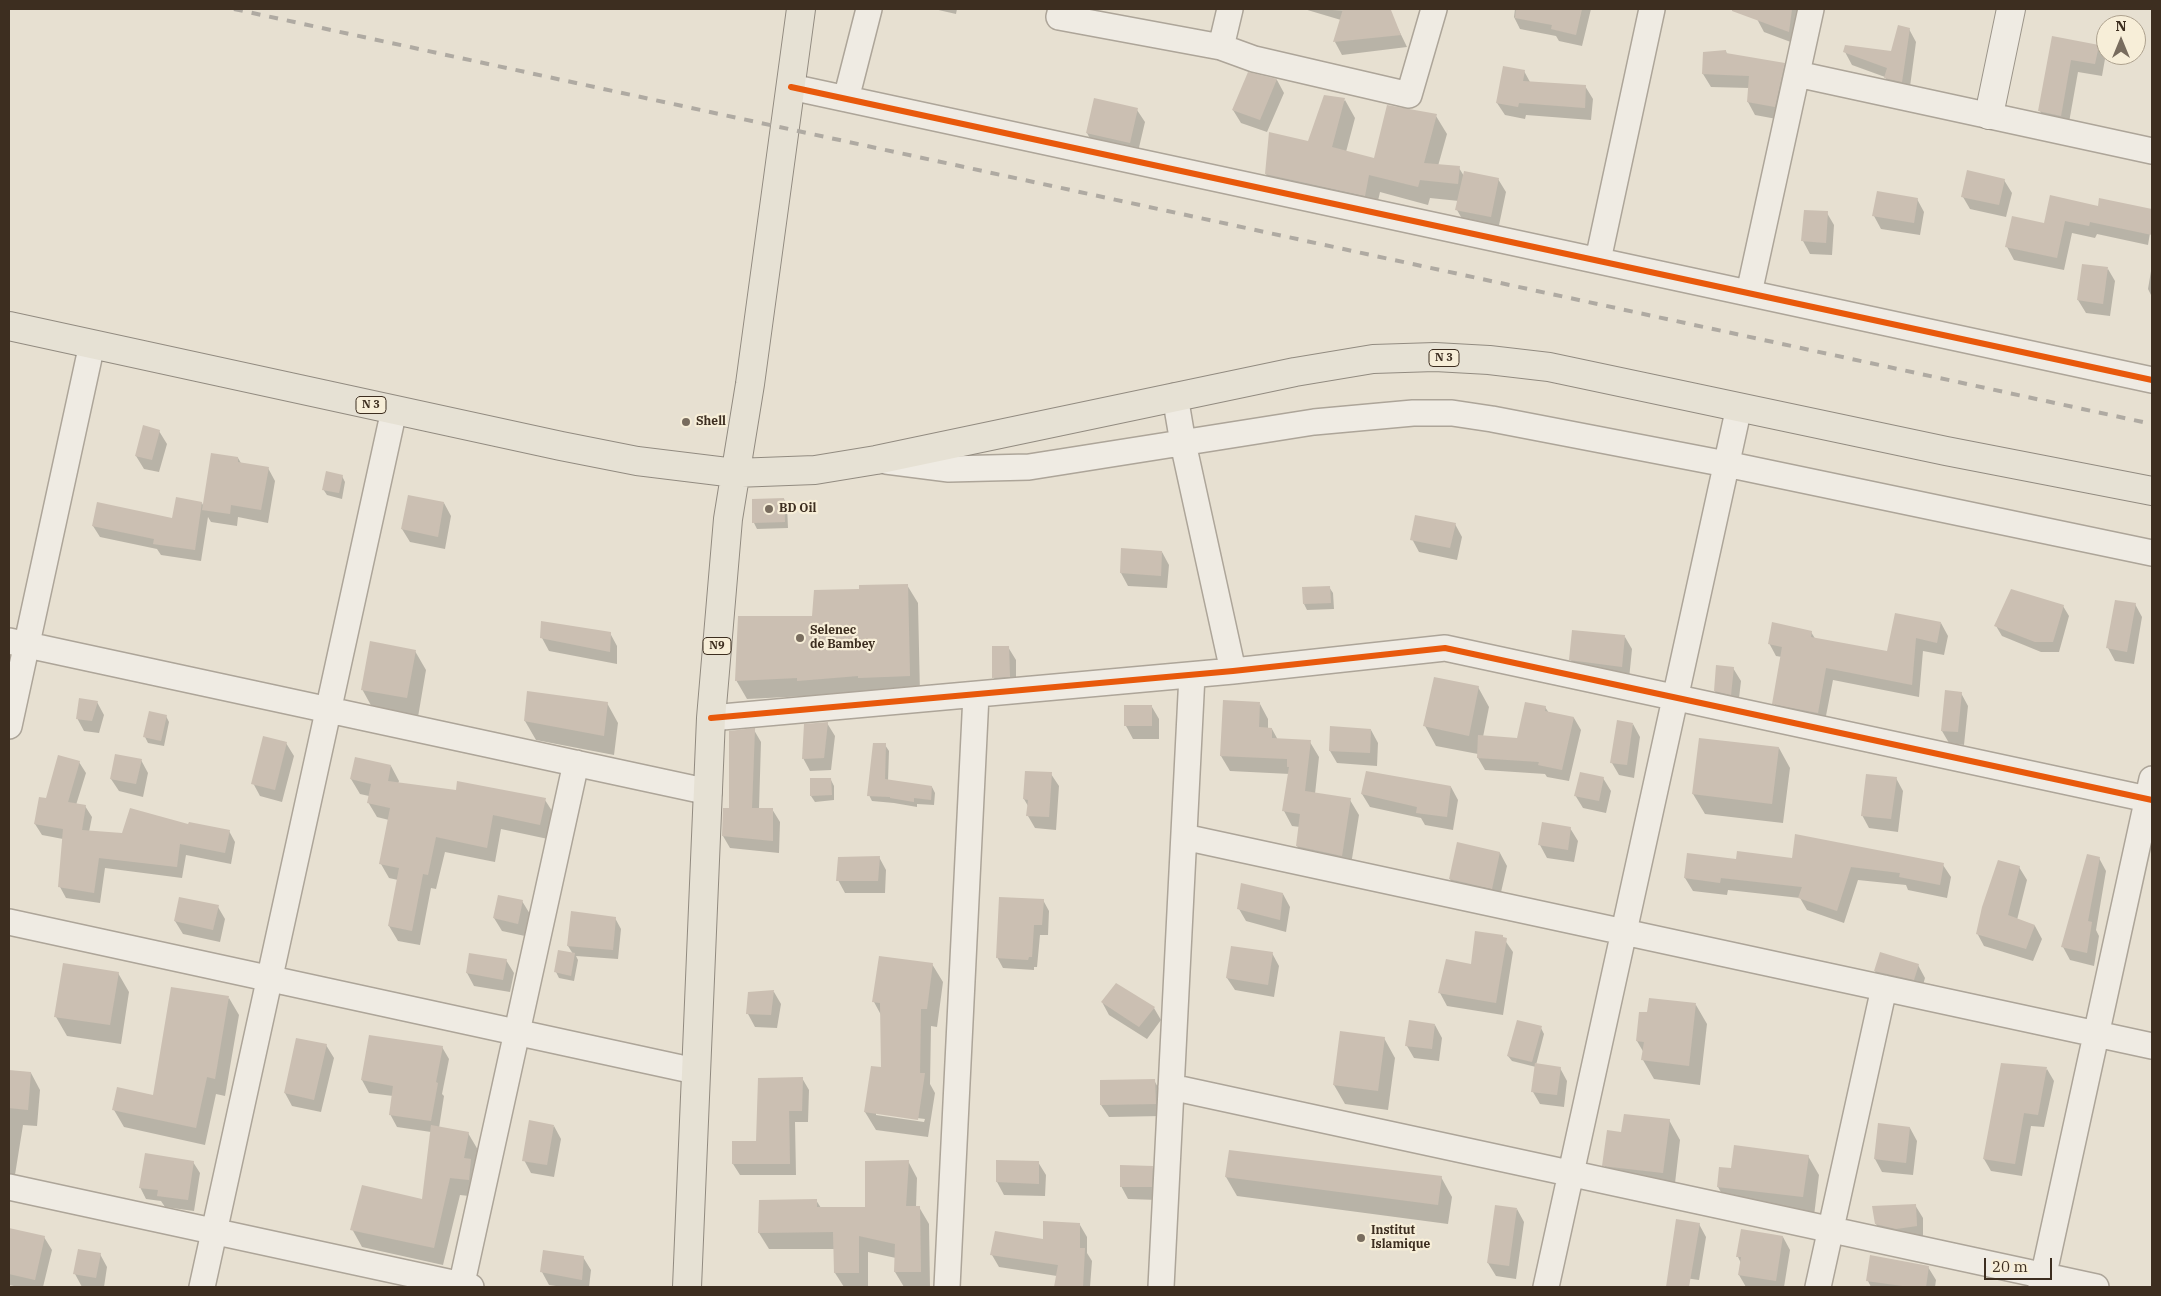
<!DOCTYPE html>
<html>
<head>
<meta charset="utf-8">
<style>
	body { margin:0 }
	#map { position:relative; width:2161px; height:1296px; overflow:hidden; background:#e7e0d1; font-family:"IBM Plex Serif",serif }
	canvas { display:block }
	.frame { position:absolute; inset:0; border:10px solid #3d2e20; pointer-events:none }
	.north { position:absolute; left:2096px; top:15px; width:50px; height:50px; box-sizing:border-box; background:#f7eed8; border:1px solid #ada18e; border-radius:50%; rotate:0deg; font-size:14px; font-weight:700; line-height:20px; text-align:center; color:#3d2e20 }
	.north::after { content:''; display:block; margin:auto; width:18px; height:22px; background:#786c5e; clip-path:polygon(50% 0,100% 100%,50% 72%,0 100%) }
	.scale { position:absolute; left:1984px; top:1258px; width:68px; height:22px; box-sizing:border-box; border:2px solid #3d2e20; border-top:0; padding-left:6px; font-size:15px; line-height:18px; white-space:nowrap; color:#3d2e20; -webkit-text-stroke:4px #f7eed8; paint-order:stroke }
</style>
</head>
<body>
<div id="map">
<canvas width="2161" height="1296"></canvas>
<div class="frame"></div>
<div class="north">N</div>
<div class="scale">20 m</div>
</div>
<script>
const ctx = document.querySelector('canvas').getContext('2d');
ctx.lineJoin = 'round';
function fill(path, color) { ctx.fillStyle = color; ctx.fill(path, 'evenodd'); }
const poly = rows => new Path2D(rows.map(r => 'M' + r).join(''));
function stroke(path, color, width, dash) { ctx.strokeStyle = color; ctx.lineWidth = width; ctx.lineCap = dash ? 'butt' : 'round'; ctx.setLineDash(dash || []); ctx.stroke(path); }
function write(font, color, halo, rows, align = 'center') {
  ctx.font = font + ' "IBM Plex Serif",serif'; ctx.lineWidth = 4.5; ctx.setLineDash([]); ctx.textBaseline = 'middle'; ctx.strokeStyle = halo; ctx.fillStyle = color; for (const [text, x, y, turn = 0] of rows) {
    ctx.save(); ctx.translate(x, y); ctx.rotate((+turn || 0) * Math.PI / 180); ctx.textAlign = isNaN(turn) ? turn : align; if (halo) ctx.strokeText(text, 0, 0); ctx.fillText(text, 0, 0); ctx.restore();
  }
}
fill(poly([
	[934,9,957,9,956,14],
	[1304,9,1390,12,1407,47,1342,55,1335,42,1341,20],
	[1515,9,1591,9,1582,46,1559,41,1556,36,1520,29,1514,17],
	[1759,9,1800,9,1796,44,1764,32,1757,19],
	[1909,29,1916,42,1909,94,1893,91,1885,77,1852,65,1845,52,1892,52],
	[2053,38,2098,46,2105,59,2102,76,2078,72,2068,128,2047,124,2040,111],
	[1726,51,1727,54,1784,64,1791,76,1782,120,1755,115,1748,102,1749,88,1711,87,1703,74],
	[1524,71,1530,82,1585,86,1593,99,1591,120,1526,115,1525,119,1505,115,1497,103],
	[1249,74,1277,80,1284,93,1267,132,1241,123,1233,110],
	[1345,100,1355,118,1346,152,1375,160,1436,116,1447,134,1438,166,1459,168,1464,176,1498,179,1506,192,1498,230,1464,222,1457,210,1459,201,1430,198,1428,205,1380,192,1375,214,1277,193,1266,174,1309,143],
	[1137,110,1145,122,1137,156,1094,146,1087,133],
	[2004,180,2012,193,2006,217,1970,209,1963,197],
	[1917,199,1924,212,1920,235,1881,229,1874,216],
	[2099,207,2146,209,2152,221,2148,245,2097,234,2095,238,2072,233,2064,270,2014,260,2007,247,2045,225],
	[1827,213,1834,225,1832,255,1810,254,1803,241],
	[2152,265,2152,297,2148,289],
	[2108,269,2115,281,2110,316,2086,313,2078,300],
	[159,431,167,444,159,472,144,469,136,456],
	[238,458,241,463,268,468,275,481,268,523,238,517,237,526,211,522,208,517,201,561,161,555,157,549,100,537,93,526,173,520,202,503,204,507],
	[342,476,345,482,342,499,327,495,323,489],
	[784,499,787,505,788,528,757,529,754,523,753,500],
	[444,503,451,516,445,549,410,542,402,529],
	[1455,524,1462,537,1457,560,1419,552,1412,539],
	[1162,552,1169,565,1167,588,1128,586,1121,573],
	[907,585,918,603,920,694,809,699,807,696,747,699,736,680,813,617,860,590],
	[1329,587,1333,593,1334,609,1307,610,1304,604],
	[2135,604,2142,617,2134,664,2115,661,2108,648],
	[2063,606,2069,616,2059,652,2041,652,2002,636,1996,626],
	[1941,623,1948,636,1944,655,1923,651,1919,697,1833,680,1824,726,1781,716,1774,703,1782,657,1776,656,1769,643,1811,632,1816,640,1888,653],
	[610,633,617,646,617,664,549,651,542,638],
	[1625,637,1632,649,1629,679,1578,673,1571,660],
	[1008,647,1016,660,1016,689,1001,691,994,678],
	[415,651,426,670,418,717,373,709,362,689],
	[1733,668,1741,681,1738,707,1722,704,1715,691],
	[1478,687,1489,707,1483,737,1518,739,1545,707,1549,713,1574,718,1581,730,1569,781,1547,777,1545,774,1485,770,1478,758,1478,754,1436,746,1425,726],
	[1961,693,1968,706,1964,745,1949,743,1942,731],
	[97,702,104,715,99,733,84,731,77,718],
	[607,703,618,723,614,755,536,740,525,721],
	[1260,704,1268,719,1268,729,1272,729,1278,740,1310,742,1319,757,1315,794,1350,800,1359,815,1350,871,1306,861,1297,846,1300,827,1292,826,1284,811,1290,774,1230,771,1221,756],
	[1152,707,1159,719,1159,739,1133,739,1126,726],
	[166,716,169,722,164,746,148,743,145,737],
	[827,723,835,736,831,770,810,771,803,758],
	[1633,724,1640,737,1634,778,1619,775,1612,763],
	[754,730,761,742,759,809,772,809,780,822,779,853,730,848,723,836],
	[1371,730,1378,743,1377,766,1337,763,1330,751],
	[286,743,294,756,282,802,260,796,253,783],
	[885,745,889,751,888,781,932,787,935,793,934,805,917,804,917,807,894,803,872,801,869,795],
	[1779,748,1790,768,1783,823,1705,814,1693,794],
	[141,760,148,773,143,797,119,791,111,779],
	[79,762,86,773,76,805,85,806,92,817,89,832,123,834,189,825,229,831,235,842,231,864,186,855,182,878,105,868,100,903,66,898,60,887,63,839,42,835,35,824,47,800],
	[391,766,399,781,398,784,457,792,545,800,554,814,548,839,501,829,495,862,445,852,436,889,431,888,420,945,398,941,389,926,398,880,389,878,381,864,389,820,377,817,368,802,369,796,360,794,351,779],
	[1051,774,1059,786,1056,830,1035,828,1028,816,1028,806,1024,799],
	[1603,778,1611,791,1606,813,1583,808,1575,795],
	[1896,778,1903,791,1898,832,1869,828,1862,815],
	[831,780,834,786,834,800,815,802,811,796],
	[1451,787,1458,800,1453,830,1425,825,1421,818,1370,807,1362,794],
	[1570,828,1578,841,1574,862,1547,858,1540,845],
	[1458,844,1500,853,1507,866,1499,901,1457,892,1450,879],
	[879,857,886,870,885,893,845,893,838,880],
	[2099,858,2106,871,2096,930,2099,936,2094,966,2070,960,2063,947],
	[1793,859,1943,865,1951,877,1947,898,1908,890,1906,885,1858,880,1844,923,1807,910,1800,898,1728,890,1727,895,1693,891,1685,878],
	[2019,867,2027,880,2017,920,2035,926,2042,939,2033,961,1984,946,1977,933],
	[1283,894,1290,907,1286,932,1246,921,1239,909],
	[1043,900,1049,911,1048,935,1040,935,1037,967,1034,967,1034,970,1003,968,997,957],
	[522,901,530,914,525,936,502,931,494,918],
	[218,907,225,919,220,942,183,934,175,921],
	[615,918,621,929,618,959,576,956,578,960,574,981,559,978,556,972,573,954,568,946],
	[1502,936,1513,952,1503,1015,1447,1006,1440,993],
	[1272,953,1279,966,1274,997,1235,990,1227,978],
	[506,960,514,973,510,992,474,986,467,973],
	[932,964,943,982,937,1027,931,1026,930,1084,935,1093,928,1137,876,1130,865,1112,882,1069,881,1015,874,1002],
	[876,1113,925,1119,924,1122,876,1115],
	[1918,965,1925,978,1921,992,1882,984,1875,971],
	[118,973,129,992,121,1044,67,1036,56,1017],
	[774,992,781,1004,777,1028,755,1027,748,1014,749,993],
	[229,998,239,1015,225,1096,216,1094,205,1145,124,1127,114,1110,154,1097],
	[1102,1002,1154,1008,1161,1020,1147,1039,1109,1015],
	[1696,1005,1707,1024,1700,1085,1654,1079,1643,1060,1644,1053,1637,1041,1648,1014],
	[1435,1025,1442,1038,1439,1061,1414,1058,1407,1046],
	[1541,1028,1544,1034,1536,1065,1560,1068,1567,1081,1564,1107,1540,1104,1533,1092,1536,1067,1512,1061,1508,1056],
	[1384,1038,1395,1058,1388,1110,1345,1104,1334,1085],
	[326,1045,334,1058,321,1112,292,1106,285,1093],
	[442,1047,449,1059,442,1094,444,1096,439,1128,468,1133,478,1150,478,1197,460,1195,443,1265,362,1247,352,1229,423,1201,431,1132,397,1127,390,1114,393,1096,369,1093,362,1080],
	[2047,1069,2054,1081,2044,1127,2031,1126,2022,1176,1991,1171,1984,1159],
	[9,1072,31,1073,40,1090,37,1126,23,1125,14,1181,9,1180],
	[802,1078,809,1090,808,1122,795,1122,796,1175,740,1175,733,1164,757,1142],
	[1154,1080,1161,1093,1162,1116,1109,1117,1101,1105],
	[1669,1120,1680,1140,1674,1192,1615,1185,1604,1165,1622,1134],
	[1879,1125,1910,1128,1917,1141,1913,1175,1882,1172,1875,1159],
	[554,1126,561,1139,554,1177,531,1173,524,1160],
	[1808,1156,1819,1175,1814,1216,1729,1206,1718,1187,1732,1170],
	[908,1161,917,1178,916,1207,919,1207,929,1224,930,1287,904,1287,895,1272,896,1258,868,1252,868,1287,844,1287,835,1273,835,1249,769,1249,759,1233,816,1200,821,1208,866,1208],
	[997,1161,1038,1162,1046,1175,1045,1196,1004,1195,997,1182],
	[193,1162,200,1173,194,1211,165,1207,161,1201,146,1199,140,1187],
	[1152,1167,1159,1180,1158,1200,1128,1199,1121,1186],
	[1226,1177,1441,1177,1452,1197,1448,1224,1237,1196],
	[1915,1205,1923,1218,1923,1238,1884,1237,1876,1224],
	[1517,1209,1524,1222,1516,1279,1496,1276,1488,1263],
	[1699,1224,1706,1237,1699,1280,1678,1277],
	[1080,1225,1087,1237,1087,1253,1092,1261,1090,1287,1056,1287,1057,1276,999,1267,992,1255,1044,1240],
	[9,1229,44,1237,52,1250,43,1287,19,1287,9,1285],
	[1783,1237,1790,1250,1784,1287,1746,1287,1739,1275,1741,1263,1738,1257],
	[100,1254,107,1267,104,1287,82,1287,75,1274],
	[583,1257,591,1270,589,1287,563,1287,549,1285,542,1272],
	[1928,1267,1936,1280,1935,1287,1871,1287,1868,1281]
]), '#0003');
fill(poly([
	[1343,9,1391,10,1401,35,1333,42],
	[1516,9,1582,9,1576,35,1551,29,1552,25,1515,18],
	[1732,9,1792,9,1789,32,1732,11],
	[1898,25,1910,28,1902,82,1884,78,1887,68,1843,52,1845,45,1891,51],
	[2052,36,2099,45,2095,64,2071,60,2061,116,2038,111],
	[1726,50,1726,53,1785,63,1775,107,1747,102,1749,76,1702,74,1703,52],
	[1503,66,1525,70,1523,81,1586,85,1585,108,1519,103,1518,107,1496,103],
	[1248,72,1277,79,1260,120,1232,110],
	[1324,95,1345,98,1332,147,1374,158,1387,105,1437,114,1424,163,1460,166,1458,184,1420,180,1418,187,1369,175,1365,196,1265,174,1269,132,1308,141],
	[1094,98,1138,108,1130,143,1086,133],
	[1967,170,2005,179,1999,205,1961,197],
	[1464,171,1499,178,1491,217,1455,210],
	[1877,191,1918,198,1914,223,1872,216],
	[2050,195,2098,206,2099,198,2152,209,2152,235,2090,222,2089,226,2065,221,2057,258,2005,247,2012,216,2044,223],
	[1804,210,1828,211,1826,243,1801,241],
	[2082,264,2108,267,2103,304,2077,300],
	[143,425,160,430,152,460,135,456],
	[211,453,238,457,238,462,269,467,261,510,231,505,230,514,202,510],
	[326,471,343,475,339,493,322,490],
	[408,495,444,502,438,537,401,529],
	[176,497,202,502,195,550,153,544,154,539,92,526,97,502,172,518],
	[784,498,785,522,752,523,752,499],
	[1415,515,1456,523,1450,548,1410,540],
	[1121,548,1162,551,1161,576,1120,573],
	[908,584,910,676,858,678,858,676,797,681,797,678,735,681,738,616,812,616,814,590,859,589,859,585],
	[1330,586,1331,603,1303,604,1302,587],
	[2011,589,2064,605,2053,642,2035,642,1994,626],
	[2115,600,2136,603,2127,652,2106,648],
	[1895,613,1941,622,1937,643,1916,638,1912,685,1826,668,1818,713,1772,704,1782,647,1768,644,1772,622,1812,631,1811,637,1887,651],
	[541,621,611,632,610,652,540,638],
	[1572,630,1625,635,1622,667,1569,660],
	[370,641,416,650,407,698,361,690],
	[992,646,1009,646,1010,677,992,678],
	[1716,665,1734,667,1731,695,1714,691],
	[1434,677,1479,686,1469,736,1423,726],
	[1945,690,1962,692,1958,732,1941,731],
	[527,691,608,702,604,736,524,721],
	[79,698,98,701,92,721,76,719],
	[1223,700,1260,702,1259,727,1272,728,1272,738,1311,740,1305,791,1351,798,1342,856,1296,846,1300,814,1282,811,1289,767,1287,767,1287,759,1220,756],
	[1525,702,1546,706,1545,711,1574,717,1562,770,1538,765,1539,762,1477,758,1478,735,1517,738],
	[1124,705,1152,705,1152,726,1124,726],
	[149,711,167,715,161,741,143,737],
	[1617,720,1633,723,1627,765,1610,763],
	[828,722,824,758,802,759,804,724],
	[1330,726,1371,729,1370,753,1329,751],
	[755,728,752,808,773,808,773,841,722,836,723,808,729,808,729,731],
	[263,736,287,742,275,790,251,784],
	[1699,738,1779,747,1772,804,1692,794],
	[873,743,886,743,885,779,932,786,931,800,914,798,914,802,890,798,890,797,867,796],
	[115,754,142,759,136,784,110,779],
	[58,755,80,761,68,802,86,805,82,830,122,833,130,808,188,824,189,822,230,830,225,853,180,844,177,867,99,858,94,893,58,887,63,829,34,824,39,797,46,798],
	[355,757,391,765,388,781,456,790,457,781,546,798,540,825,493,815,487,848,436,837,428,875,423,874,412,931,388,926,399,868,379,864,390,808,367,803,371,784,350,779],
	[1025,771,1052,772,1049,817,1026,816,1028,800,1023,799],
	[1366,771,1451,786,1447,817,1416,813,1417,807,1361,794],
	[1580,772,1604,777,1599,801,1574,796],
	[1866,774,1897,777,1891,819,1861,816],
	[810,778,831,778,832,795,810,796],
	[1542,822,1571,827,1568,850,1538,845],
	[1795,834,1944,863,1940,885,1899,877,1900,873,1851,867,1837,911,1798,898,1802,887,1721,878,1720,883,1684,878,1687,853,1736,859,1737,851,1792,858],
	[1457,842,1500,852,1492,889,1449,879],
	[2087,854,2100,857,2088,921,2092,922,2087,953,2061,947],
	[880,856,878,881,836,881,838,857],
	[1998,860,2020,866,2008,915,2035,925,2026,949,1976,934,1982,907],
	[1241,883,1283,893,1280,920,1237,909],
	[498,895,523,900,518,924,493,918],
	[179,897,219,905,213,930,174,921],
	[999,897,1044,899,1042,925,1034,925,1032,957,1029,957,1028,960,996,958],
	[571,911,616,917,613,950,567,946],
	[1475,931,1503,935,1503,937,1507,938,1496,1003,1438,993,1446,959,1471,964],
	[1231,946,1273,952,1268,985,1226,978],
	[558,950,575,953,571,976,554,972],
	[1880,952,1919,964,1914,980,1874,971],
	[469,953,507,959,503,980,466,973],
	[879,956,933,963,927,1009,921,1009,920,1073,925,1073,918,1120,864,1112,871,1066,881,1067,880,1003,872,1002],
	[63,963,119,972,110,1025,54,1017],
	[1116,983,1155,1007,1139,1027,1101,1002],
	[171,987,229,996,215,1079,207,1077,196,1128,112,1110,117,1087,153,1095],
	[774,990,771,1015,746,1014,748,992],
	[1649,998,1696,1003,1689,1066,1641,1060,1644,1042,1636,1041,1639,1012,1647,1012],
	[1409,1020,1435,1024,1432,1049,1405,1046],
	[1517,1020,1542,1026,1532,1062,1507,1056],
	[1340,1031,1385,1037,1378,1091,1333,1085],
	[369,1035,443,1046,436,1082,438,1083,431,1121,389,1115,393,1086,361,1080],
	[296,1038,327,1044,314,1100,284,1093],
	[1535,1063,1561,1067,1557,1095,1531,1092],
	[2001,1063,2047,1067,2038,1115,2024,1113,2015,1164,1983,1159],
	[9,1070,31,1072,28,1110,9,1108],
	[803,1077,802,1111,789,1111,790,1164,732,1164,732,1141,756,1141,758,1078],
	[1155,1079,1156,1104,1100,1105,1100,1080],
	[1624,1114,1670,1119,1663,1173,1602,1166,1607,1130,1621,1132],
	[529,1120,554,1125,547,1165,522,1161],
	[1878,1123,1910,1127,1906,1163,1874,1159],
	[431,1125,469,1132,464,1158,471,1159,469,1180,450,1178,434,1248,350,1230,362,1185,422,1199],
	[1734,1145,1809,1155,1803,1197,1717,1187,1719,1167,1731,1168],
	[1229,1150,1442,1176,1438,1205,1225,1177],
	[145,1153,194,1161,188,1200,157,1196,158,1190,139,1188],
	[909,1160,906,1206,920,1206,921,1272,894,1272,895,1244,859,1236,859,1273,834,1273,833,1232,758,1233,759,1200,817,1199,817,1207,865,1207,865,1161],
	[996,1160,1039,1161,1039,1184,996,1182],
	[1120,1165,1153,1166,1152,1187,1120,1187],
	[1916,1204,1917,1226,1896,1229,1875,1224,1872,1206],
	[1495,1205,1517,1208,1509,1266,1487,1263],
	[1676,1219,1700,1223,1689,1287,1666,1287],
	[1043,1221,1080,1223,1080,1248,1085,1248,1083,1287,1054,1287,1058,1265,990,1255,995,1231,1043,1239],
	[9,1228,45,1236,35,1280,9,1274],
	[1741,1229,1783,1236,1776,1281,1738,1275,1741,1257,1736,1257],
	[78,1249,101,1253,96,1278,73,1274],
	[543,1250,584,1256,582,1280,540,1272],
	[1870,1255,1929,1266,1926,1287,1910,1287,1866,1281]
]), '#cbbfb2');
const street = poly([
	[1061,9,1059,17,1221,47,1254,59,1409,95,1434,9],
	[1221,47,1230,9],
	[1797,74,2152,151],
	[791,87,2152,380],
	[846,99,869,9],
	[1598,260,1652,9],
	[1749,293,1811,9],
	[1175,396,1183,443,1233,671],
	[886,461,949,469,1029,467,1314,422,1413,413,1452,413,1492,419,1726,464,2152,553],
	[9,641,709,792],
	[711,718,1233,671,1445,648,2152,800],
	[9,726,92,344],
	[1184,837,2152,1046],
	[9,922,695,1071],
	[1171,1087,2096,1287],
	[9,1187,471,1287],
	[202,1287,394,410],
	[461,1287,576,763],
	[947,1287,976,695],
	[1161,1287,1192,675],
	[1546,1287,1739,407],
	[1818,1287,1884,988],
	[2041,1287,2152,779]
]);
const secondary = poly([
	[1989,115,2011,9]
]);
const primary = poly([
	[9,326,561,446,637,461,735,473,815,470,876,460,1295,372,1373,359,1435,357,1489,360,1549,367,1946,451,2152,491],
	[687,1287,711,718,728,519,750,384,801,9]
]);
stroke(street, '#ada599', 28);
stroke(secondary, '#9c958a', 30);
stroke(primary, '#928b80', 30);
stroke(street, '#efebe3', 25);
stroke(secondary, '#efebe3', 28);
stroke(primary, '#e6e1d4', 28);
stroke(poly([
	[234,9,2152,424]
]), '#afaaa2', 4, [9, 9]);
stroke(poly([
	[791,87,2152,380],
	[711,718,1233,671,1445,648,2152,800]
]), '#e8590c', 6);
for (const [x, y, r, color] of [
	[686,422,5,"#786c5e"],
	[769,509,5,"#786c5e"],
	[800,638,5,"#786c5e"],
	[1361,1238,5,"#786c5e"]
]) { const dot = new Path2D(); dot.arc(x, y, r, 0, 2 * Math.PI); ctx.fillStyle = color; ctx.fill(dot); stroke(dot, '#f7eed8', 2); }
for (const [x, y, w] of [
	[1444,358,30],
	[371,405,30],
	[717,646,28]
]) { const box = new Path2D(); box.roundRect(x - w / 2, y - 8.5, w, 17, 4); ctx.fillStyle = '#f7eed8'; ctx.fill(box); stroke(box, '#3d2e20', 1); }
write('bold 11px', '#3d2e20', null, [
	["N 3",1444,358],
	["N 3",371,405],
	["N9",717,646]
]);
write('bold 12px', '#3d2e20', '#f7eed8', [
	["Shell",696,422],
	["BD Oil",779,509],
	["Selenec",810,631],
	["de Bambey",810,645],
	["Institut",1371,1231],
	["Islamique",1371,1245]
], 'left');
</script>
</body>
</html>
